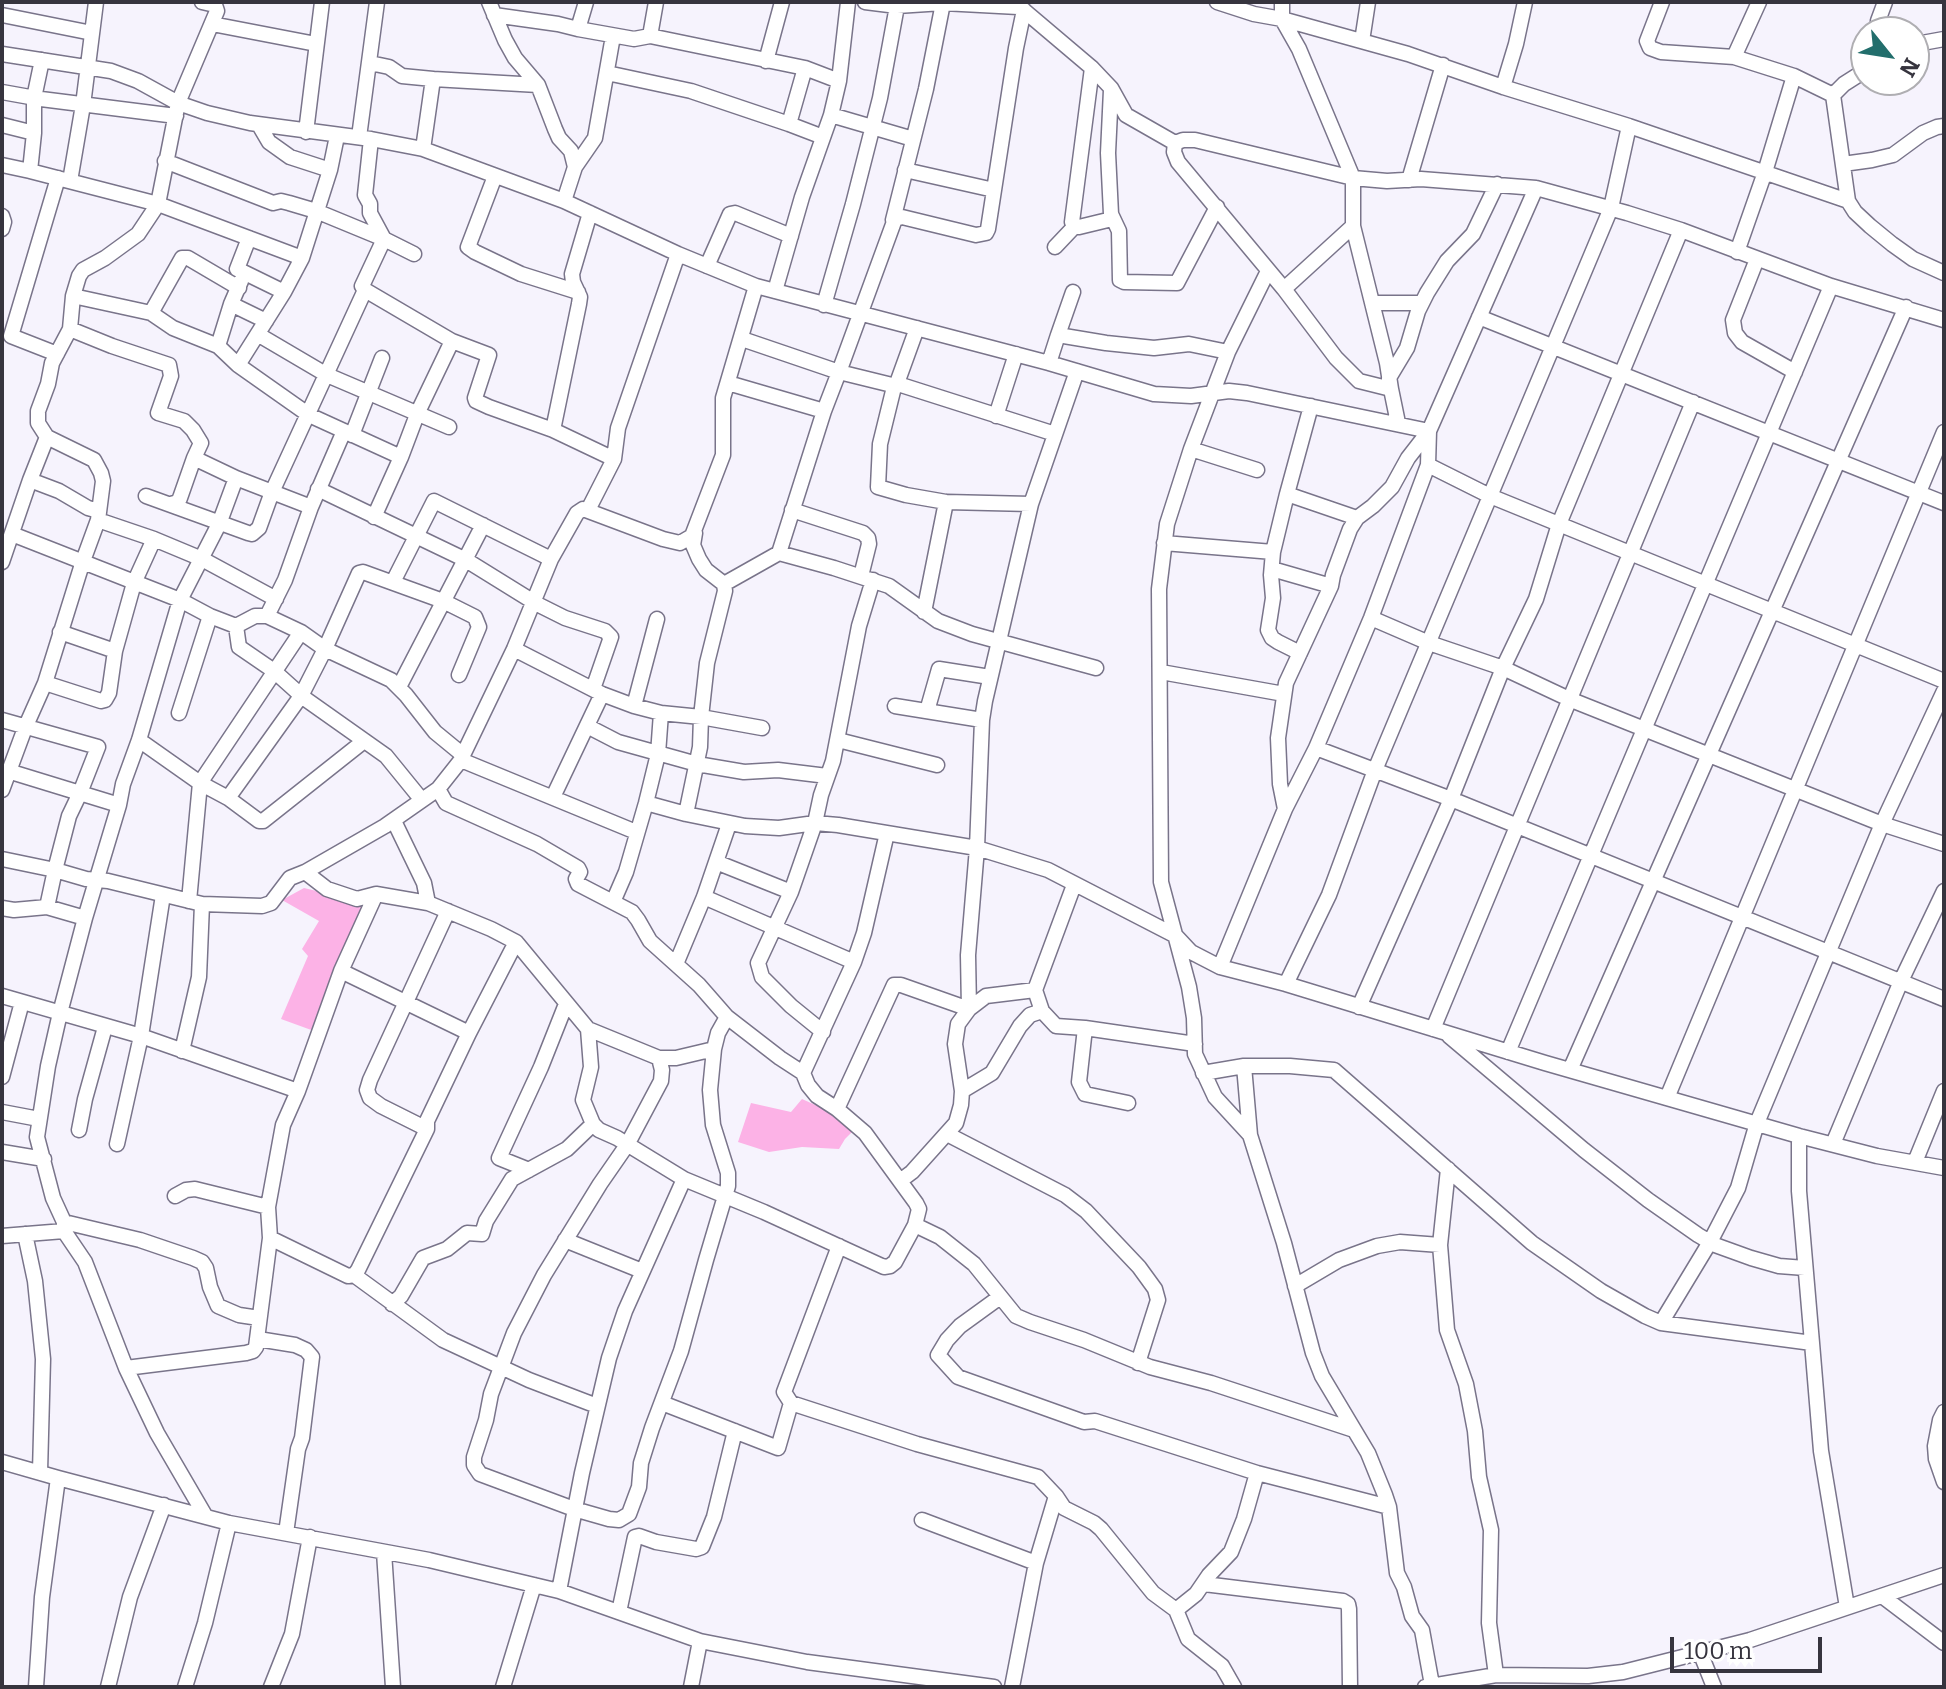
<!DOCTYPE html>
<html>
<head>
<meta charset="utf-8">
<style>
	body { margin:0 }
	#map { position:relative; width:1946px; height:1689px; overflow:hidden; background:#f6f3fd; font-family:Bitter,serif }
	canvas { display:block }
	.frame { position:absolute; inset:0; border:4px solid #36343e; pointer-events:none }
	.north { position:absolute; left:1850px; top:16px; width:80px; height:80px; box-sizing:border-box; background:#fff; border:2px solid #afaeb2; border-radius:50%; rotate:120deg; font-size:22px; font-weight:700; line-height:32px; text-align:center; color:#36343e }
	.north::after { content:''; display:block; margin:auto; width:28px; height:36px; background:#226e6c; clip-path:polygon(50% 0,100% 100%,50% 72%,0 100%) }
	.scale { position:absolute; left:1670px; top:1637px; width:152px; height:36px; box-sizing:border-box; border:4px solid #36343e; border-top:0; padding-left:10px; font-size:24px; line-height:28px; white-space:nowrap; color:#36343e; -webkit-text-stroke:6px #fff; paint-order:stroke }
</style>
</head>
<body>
<div id="map">
<canvas width="1946" height="1689"></canvas>
<div class="frame"></div>
<div class="north">N</div>
<div class="scale">100 m</div>
</div>
<script>
const ctx = document.querySelector('canvas').getContext('2d');
ctx.lineJoin = 'round';
function fill(path, color) { ctx.fillStyle = color; ctx.fill(path, 'evenodd'); }
const poly = rows => new Path2D(rows.map(r => 'M' + r).join(''));
function stroke(path, color, width, dash) { ctx.strokeStyle = color; ctx.lineWidth = width; ctx.lineCap = dash ? 'butt' : 'round'; ctx.setLineDash(dash || []); ctx.stroke(path); }
fill(poly([
	[304,888,367,903,314,1031,281,1019,308,956,302,949,319,921,282,900],
	[802,1099,842,1117,853,1131,845,1139,839,1149,802,1147,769,1152,738,1142,751,1103,791,1112]
]), '#fcb2e6');
const minor = poly([
	[489,2,505,40,515,58,538,85,555,129,559,138,571,151,575,167,564,201],
	[586,2,578,29,634,39,650,36],
	[656,2,650,36,805,68,839,81],
	[865,2,897,6,943,3,1018,7],
	[1014,2,1092,68,1111,88,1126,115,1175,143,1174,152,1178,162,1284,289,1336,358,1359,381,1391,389,1398,423],
	[1217,2,1254,14,1282,19,1408,54,1503,87,1629,126,1848,201,1855,212,1870,226,1892,244,1913,259,1944,273],
	[1282,2,1282,19,1299,49,1353,178,1353,226,1387,363,1391,389],
	[1662,2,1647,41,1650,48,1661,52,1734,57,1794,76,1833,95],
	[2,15,92,33],
	[494,15,558,24,578,29],
	[212,24,316,44],
	[1878,32,1878,21,1885,2],
	[1362,41,1368,2],
	[1914,46,1922,43,1944,39],
	[2,54,111,71,138,81,178,103,207,113,250,123,371,139,423,149,564,201,678,254,756,286,1049,363,1154,394,1191,396,1229,391,1247,393,1429,431,1536,188,1627,213,1681,230,1831,286,1944,320],
	[1734,57,1759,2],
	[766,61,782,2],
	[370,63,389,67,402,76,433,79,538,85],
	[1092,68,1072,222,1074,227,1079,227,1112,219],
	[607,73,691,91,789,124,823,137],
	[1503,87,1516,44,1525,2],
	[1111,90,1108,153,1111,214,1119,231,1120,280,1124,282,1177,283,1217,207],
	[2,92,41,99,176,116],
	[831,115,913,139],
	[789,124,805,68],
	[2,125,34,133],
	[259,125,269,142,290,157,330,170],
	[306,132,322,2],
	[359,137,377,2],
	[1175,143,1183,140,1195,140,1353,178,1387,181,1421,179,1536,188],
	[423,149,433,79],
	[165,161,273,203,281,201,289,203,316,211,384,239,414,254],
	[1843,164,1872,160,1893,155,1923,133,1937,127,1944,126],
	[2,165,30,171,34,133,34,98,42,60],
	[575,167,595,138,613,36],
	[905,170,994,190],
	[30,171,158,204,302,258],
	[495,176,468,247,475,252,521,274,578,292],
	[1409,180,1443,65],
	[70,181,83,105,96,2],
	[1848,201,1833,95,1844,84,1866,70],
	[2,216,4,222,2,229],
	[893,220,926,89,943,3],
	[249,238,237,269,284,292],
	[1055,247,1074,227],
	[1737,252,1765,172,1794,76],
	[1757,259,1733,320,1735,333,1742,342,1795,372],
	[707,266,730,214,735,213,791,236],
	[1268,271,1228,352,1191,449,1167,524,1159,589,1161,882,1189,987,1194,1018,1195,1054,1215,1097,1250,1135,1284,1243,1313,1353,1322,1376,1368,1453,1385,1495,1389,1507,1397,1573,1404,1587,1412,1616,1422,1630,1432,1685],
	[1284,289,1353,226],
	[365,290,452,341,489,355,475,398,476,401,489,407,553,430,614,459],
	[775,291,802,197,831,115,839,81,848,2],
	[73,296,151,313,173,328,218,346,238,365,284,292,302,258,330,170,337,136],
	[1372,303,1422,303],
	[231,304,266,321],
	[824,305,853,204,880,98,897,6],
	[151,313,182,258,188,258,239,288],
	[1479,317,1944,503],
	[917,328,896,386,839,372,824,411,779,553,834,568,889,586,938,621,972,634,1096,668],
	[70,329,112,346,169,365,171,376,158,413,184,421,193,430,201,443,194,458,236,478,219,524,180,600,139,740,123,784,119,805,85,918,60,1013,48,1066,37,1137,53,1198,64,1222,64,1231,85,1262,126,1368,157,1433,206,1517],
	[259,335,327,375,449,427],
	[1058,335,1073,292],
	[742,339,839,372,895,219,902,217,976,235,986,233,988,229,1016,48,1024,10],
	[218,346,231,304,241,281],
	[57,354,11,336,58,178],
	[1049,363,1058,335,1106,343,1154,348,1189,344,1228,352],
	[238,365,309,415,401,457],
	[1389,378,1407,348,1418,311,1427,293,1447,261,1473,234,1497,184],
	[728,383,824,411],
	[898,384,1055,434],
	[894,387,880,444,878,487,906,495,946,502,1031,504],
	[996,416,1016,354],
	[553,430,579,304,580,297,573,282,572,274,590,213],
	[352,435,382,358],
	[1191,449,1257,470],
	[1428,465,1490,496,1944,681],
	[236,478,311,507],
	[30,480,59,491,88,508,99,511],
	[318,489,466,560,537,604,565,618,605,631,611,637,593,689],
	[1287,494,1357,518],
	[146,496,248,533,252,534,259,528,272,492,365,290,362,286,384,239,370,213,370,204,365,195,371,139],
	[171,504,178,502,180,498,194,458],
	[588,510,614,459,618,428,678,254],
	[792,510,863,533,868,538,869,544,861,576],
	[374,517,401,457,418,412,452,341],
	[98,520,154,539,202,559,276,599],
	[12,534,180,600,210,616,236,626,255,616,267,616,301,632,325,649,391,680,406,695,435,732,463,755,461,760,636,832],
	[1164,543,1273,552],
	[2,562,30,480,47,437,38,423,38,411,48,384,52,363,70,329,73,296,79,276,83,270,105,258,138,234,158,204,178,103,217,11,215,5,202,2],
	[1272,569,1331,586],
	[393,582,434,501,551,559,577,513,583,509,663,539,680,543,692,536,723,455,723,398,756,286],
	[724,584,779,553],
	[924,612,946,502],
	[267,616,285,580,311,507,344,431],
	[1371,618,1429,643,1503,668,1569,699,1882,824,1944,844],
	[236,626,239,647,274,671,304,698,386,756,421,799],
	[60,632,115,651],
	[514,649,602,694,634,706,661,713,701,717,762,728],
	[1300,653,1278,642,1272,638,1268,630,1273,598,1271,575,1273,552,1287,494,1311,406],
	[1161,672,1284,694],
	[45,683,101,701,105,700,109,693,115,651,134,583,154,539],
	[399,687,483,525],
	[634,706,657,619],
	[895,706,982,720],
	[927,711,939,669,990,677],
	[179,713,210,616],
	[2,720,98,747,80,793,69,816,55,870,47,907],
	[587,726,618,742,697,764,744,772,778,770,827,776],
	[139,740,200,783,228,798,301,696,325,649,359,573,363,572,443,601,475,617,479,627,459,675],
	[838,740,937,765],
	[1316,748,1451,799,1944,999],
	[463,755,514,649,551,559],
	[8,771,119,805],
	[438,789,446,803,537,844,578,868,580,872,576,879,578,884,632,912,638,920,650,941,699,985,727,1017,780,1058,803,1073,808,1085,817,1096,837,1109,865,1133,916,1203,919,1209,915,1225,940,1237,974,1264,1016,1316,1030,1322,1084,1340,1150,1367,1211,1383,1354,1430],
	[2,790,25,728,45,683,83,561,98,520,103,481,101,473,94,460,47,437],
	[553,797,602,694],
	[228,798,259,821,263,821,364,741],
	[646,803,686,814,745,826,779,828,815,823,838,825,977,848,1048,870,1176,936,1191,952,1220,967,1286,984,1545,1063,1799,1136,1877,1156,1944,1168],
	[1285,809,1316,748,1371,618,1428,465,1429,431],
	[686,814,700,747,701,717,707,663,725,591,724,584,706,570,699,559,693,545,695,533],
	[394,821,424,883,428,903,491,929,516,942,588,1029,591,1067,583,1100,593,1124,599,1130,617,1138,684,1179,764,1212,884,1267,890,1266,895,1262,915,1225],
	[2,859,55,870,86,879,108,881,202,904,262,906,271,903,290,878,305,872,385,826,438,789,461,760],
	[716,862,791,892],
	[305,872,327,889,357,899,376,894,428,903],
	[1074,885,1035,990,1042,1011,1056,1026,1085,1028,1195,1044],
	[704,897,854,962],
	[189,901,200,783,301,632],
	[613,902,626,872,646,803,658,754,661,713],
	[2,908,14,910,47,907,85,918],
	[676,964,704,897,729,824],
	[1220,967,1285,809,1280,784,1278,738,1286,683,1331,586,1333,575,1350,529,1357,518,1373,506,1392,487,1408,458,1429,431],
	[341,971,469,1033],
	[1286,984,1329,895,1375,770,1611,208,1629,126],
	[2,996,141,1036,298,1091],
	[1359,1007,1451,799,1503,668,1536,599,1559,524,1681,230],
	[1085,1028,1079,1082,1085,1094,1128,1103],
	[588,1029,659,1058,676,1058,714,1049],
	[1433,1029,1693,402],
	[823,1032,791,1006,762,977,758,963,791,892,815,823,821,795,833,761,859,626,873,580],
	[1449,1036,1584,1150,1648,1200,1698,1235,1715,1245,1751,1258,1779,1266,1805,1268],
	[182,1051,199,977,202,904],
	[1508,1052,1831,286],
	[659,1058,662,1070,661,1081,627,1145,600,1184,544,1275,514,1333,491,1394,486,1420,474,1457,474,1465,480,1474,574,1509,609,1519,619,1520,629,1514,639,1487,641,1463,652,1428,681,1351,706,1260,728,1186,728,1173,713,1125,710,1090,714,1049,718,1033,727,1017],
	[1570,1070,1906,307],
	[803,1073,854,962,864,933,887,833],
	[1203,1073,1244,1066],
	[2,1077,22,1002],
	[962,1091,992,1073,1020,1026,1030,1015,1042,1011],
	[1667,1098,1944,432],
	[837,1109,894,985,901,985,969,1009,968,955,977,848,982,720,985,701,1031,504,1077,371],
	[2,1112,39,1119],
	[427,1129,381,1106,370,1098,367,1090,370,1080,448,911],
	[79,1130,85,1099,105,1027],
	[947,1134,1065,1195,1086,1211,1139,1267,1155,1289,1158,1300,1138,1363],
	[1250,1135,1244,1066,1290,1066,1334,1070,1532,1243,1601,1291,1645,1316,1661,1323,1812,1343,1799,1191,1799,1136],
	[117,1144,141,1036,163,895],
	[1833,1144,1901,981,1944,891],
	[2,1152,44,1159],
	[1915,1162,1944,1091],
	[1448,1169,1440,1245,1447,1330,1466,1384,1475,1431,1479,1477,1491,1530,1489,1623,1496,1675],
	[529,1170,499,1158,541,1067,566,1004],
	[900,1181,912,1172,956,1123,961,1105,962,1091,955,1044,958,1024,969,1009,986,996,1035,990],
	[175,1196,186,1190,195,1189,268,1207],
	[64,1222,140,1240,193,1258,202,1262,206,1268,210,1287,218,1306,239,1315,259,1318],
	[25,1234,35,1281,43,1359,40,1472],
	[2,1236,64,1231],
	[270,1238,348,1276,354,1275,358,1270,427,1129,427,1121,469,1033,516,942],
	[565,1240,642,1271],
	[354,1275,443,1340,529,1380,597,1406],
	[1295,1286,1339,1260,1377,1246,1400,1242,1440,1245],
	[1000,1297,960,1326,947,1340,938,1355,958,1377,1084,1422,1095,1421,1257,1473,1389,1507],
	[392,1304,401,1296,423,1258,447,1249,467,1233,482,1234,486,1221,512,1179,567,1149,593,1124],
	[1661,1323,1710,1242,1738,1188,1757,1123,1882,824,1944,691],
	[258,1339,295,1345,306,1350,312,1357,302,1438,298,1449,286,1533],
	[1812,1343,1821,1451,1847,1607],
	[126,1368,246,1353,253,1351,256,1347,270,1238,268,1207,283,1125,298,1091,341,971,376,894],
	[662,1403,778,1448,791,1403,917,1444,1038,1477,1056,1496,1064,1508,1094,1523,1101,1529,1153,1593,1176,1610,1188,1639,1222,1666,1234,1687],
	[791,1403,784,1392,839,1246],
	[1944,1412,1940,1420,1935,1446,1936,1459,1944,1482],
	[2,1462,58,1478,229,1523,429,1560,559,1591,700,1641,807,1662,994,1687],
	[922,1520,1036,1563],
	[384,1552,393,1687],
	[1204,1584,1343,1601,1348,1604,1349,1609,1350,1687],
	[559,1591,582,1473,609,1358,625,1311,684,1179],
	[1882,1596,1944,1643],
	[1176,1610,1196,1594,1209,1575,1231,1552,1244,1519,1257,1473],
	[619,1612,635,1537,639,1536,656,1542,696,1549,702,1547,714,1517,735,1431],
	[1700,1652,1714,1687],
	[36,1687,42,1597,58,1478],
	[108,1687,130,1597,164,1505],
	[185,1687,205,1623,229,1523],
	[271,1687,292,1634,310,1537],
	[503,1687,534,1585],
	[691,1687,700,1641],
	[1012,1687,1036,1563,1056,1496],
	[1425,1687,1496,1675,1588,1676,1623,1672,1750,1640,1944,1575]
]);
stroke(minor, '#79748a', 17);
stroke(minor, '#fff', 14);
</script>
</body>
</html>
